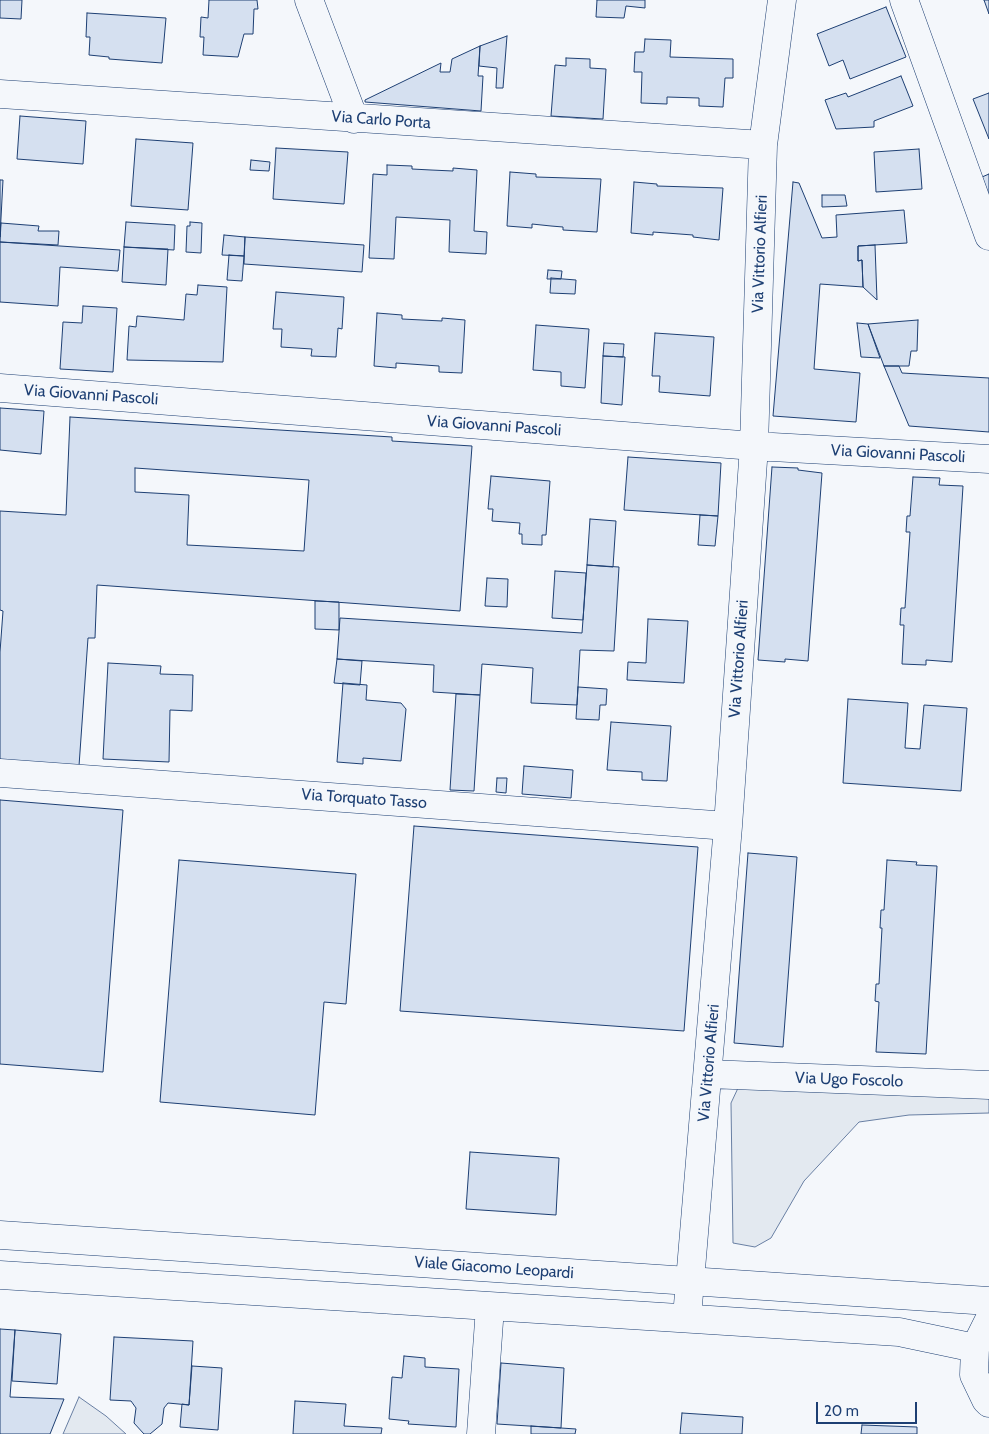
<!DOCTYPE html>
<html>
<head>
<meta charset="utf-8">
<style>
	body { margin:0 }
	#map { position:relative; width:989px; height:1434px; overflow:hidden; background:#f4f7fb; font-family:Cabin,sans-serif }
	canvas { display:block }
	.scale { position:absolute; left:816px; top:1402px; width:101px; height:22px; box-sizing:border-box; border:2px solid #1d3f73; border-top:0; padding-left:6px; font-size:15px; line-height:18px; white-space:nowrap; color:#1d3f73; -webkit-text-stroke:4px #f4f7fb; paint-order:stroke }
</style>
</head>
<body>
<div id="map">
<canvas width="989" height="1434"></canvas>
<div class="scale">20 m</div>
</div>
<script>
const ctx = document.querySelector('canvas').getContext('2d');
ctx.lineJoin = 'round';
function fill(path, color) { ctx.fillStyle = color; ctx.fill(path, 'evenodd'); }
const poly = rows => new Path2D(rows.map(r => 'M' + r).join(''));
function stroke(path, color, width, dash) { ctx.strokeStyle = color; ctx.lineWidth = width; ctx.lineCap = dash ? 'butt' : 'round'; ctx.setLineDash(dash || []); ctx.stroke(path); }
function write(font, color, halo, rows, align = 'center') {
  ctx.font = font + ' Cabin,sans-serif'; ctx.lineWidth = 4; ctx.setLineDash([]); ctx.textBaseline = 'middle'; ctx.strokeStyle = halo; ctx.fillStyle = color; for (const [text, x, y, turn = 0] of rows) {
    ctx.save(); ctx.translate(x, y); ctx.rotate((+turn || 0) * Math.PI / 180); ctx.textAlign = isNaN(turn) ? turn : align; if (halo) ctx.strokeText(text, 0, 0); ctx.fillText(text, 0, 0); ctx.restore();
  }
}
const green = poly([
	[739,1086,989,1095,989,1113,909,1115,859,1122,804,1181,771,1238,755,1247,733,1243,731,1103,739,1086],
	[79,1397,106,1416,126,1434,63,1434,79,1397]
]);
fill(green, '#e3e9f0');
stroke(green, '#687fa3', 1);
const building = poly([
	[0,0,22,0,21,19,0,18,0,0],
	[209,0,257,0,258,9,254,9,253,34,244,34,238,57,203,55,204,37,200,37,201,17,208,18,209,0],
	[597,0,645,0,645,8,626,6,624,18,596,17,597,0],
	[984,0,989,0,989,14,984,0],
	[886,7,906,57,850,79,843,60,829,66,817,34,886,7],
	[87,13,166,18,162,63,109,59,109,57,89,55,90,37,86,37,87,13],
	[507,36,503,88,496,88,497,68,479,66,480,46,507,36],
	[645,39,671,40,670,57,733,59,733,78,725,78,723,107,699,106,699,98,667,97,667,104,641,103,642,72,634,72,635,52,644,52,645,39],
	[480,46,478,76,483,76,481,111,365,102,365,100,441,63,440,72,450,72,452,59,480,46],
	[566,58,590,59,590,68,606,69,603,119,551,116,555,65,566,66,566,58],
	[901,76,913,106,874,121,874,127,836,129,825,100,846,93,848,97,901,76],
	[989,93,989,139,973,99,989,93],
	[20,116,86,121,83,164,17,159,20,116],
	[136,139,193,143,188,210,131,206,136,139],
	[276,148,348,152,344,204,273,199,276,148],
	[919,149,922,189,876,192,874,152,919,149],
	[251,160,270,162,269,171,250,170,251,160],
	[387,165,412,166,412,169,431,170,453,171,453,168,477,170,474,231,487,232,486,254,449,252,450,220,396,217,394,259,369,258,373,174,387,175,387,165],
	[510,172,536,174,536,177,601,179,597,232,563,230,563,227,551,226,532,224,532,228,507,226,510,172],
	[989,174,989,196,982,177,989,174],
	[0,180,3,180,0,237,0,180],
	[634,182,657,184,657,186,723,188,719,240,693,237,693,235,653,232,653,235,631,233,634,182],
	[793,182,799,183,822,238,837,237,836,215,904,210,907,243,858,246,858,261,862,260,863,287,820,284,814,369,860,373,856,422,773,416,793,182],
	[822,195,845,195,847,206,822,207,822,195],
	[126,222,175,225,174,250,124,247,126,222],
	[190,222,202,223,201,253,186,252,187,226,190,226,190,222],
	[1,223,39,226,38,231,59,231,58,245,0,242,1,223],
	[224,235,245,237,244,256,222,255,224,235],
	[245,237,364,245,362,272,244,264,245,237],
	[0,242,120,250,118,271,60,267,58,306,0,302,0,242],
	[875,245,877,300,863,287,862,260,858,261,858,246,875,245],
	[124,247,168,249,166,285,122,282,124,247],
	[229,255,244,256,242,281,227,280,229,255],
	[548,270,562,271,561,279,547,279,548,270],
	[551,278,576,280,575,294,550,293,551,278],
	[198,285,227,287,223,362,127,360,129,326,136,327,137,316,184,320,186,294,197,295,198,285],
	[276,292,344,297,342,329,338,328,336,357,311,356,312,349,281,347,282,329,273,329,276,292],
	[83,306,117,308,113,372,60,369,63,322,82,323,83,306],
	[377,313,402,315,402,319,442,321,442,318,465,320,462,373,439,372,439,366,396,363,396,368,374,366,377,313],
	[918,320,917,351,911,351,909,366,884,366,868,324,918,320],
	[857,323,868,324,880,358,861,357,857,323],
	[536,325,589,329,585,388,561,386,561,372,533,370,536,325],
	[655,333,714,337,710,396,659,392,660,376,652,376,655,333],
	[604,343,624,344,623,357,603,356,604,343],
	[603,356,625,357,622,405,601,403,603,356],
	[884,366,899,366,902,373,989,378,989,432,909,426,884,366],
	[0,408,44,411,41,454,0,450,0,408],
	[70,417,392,437,392,441,472,446,460,611,97,585,95,638,88,638,79,766,0,761,0,652,3,611,0,610,0,511,66,515,70,417],
	[135,468,309,480,304,551,187,545,189,495,135,492,135,468],
	[628,457,721,463,718,516,624,510,628,457],
	[772,467,798,468,798,470,822,473,808,661,785,659,785,662,758,660,772,467],
	[491,476,550,481,546,535,542,535,542,545,522,544,522,534,519,534,520,523,492,521,493,509,488,509,491,476],
	[913,477,940,478,939,485,963,486,952,662,926,660,926,665,902,664,904,625,900,625,901,608,905,608,910,532,906,532,907,516,910,516,913,477],
	[700,515,718,516,715,546,698,545,700,515],
	[590,519,616,521,613,567,587,565,590,519],
	[587,565,619,567,614,651,580,650,577,705,531,703,533,668,482,664,480,695,433,692,434,665,337,659,340,618,582,633,587,565],
	[555,571,586,573,583,620,552,618,555,571],
	[487,578,508,579,507,607,485,606,487,578],
	[315,601,339,602,339,630,315,629,315,601],
	[648,619,688,621,684,683,627,680,628,662,646,663,648,619],
	[337,659,362,661,360,685,334,683,337,659],
	[108,663,161,666,160,674,193,675,192,711,170,710,169,762,103,759,108,663],
	[343,683,367,685,366,700,401,703,406,709,401,761,363,758,363,764,337,762,343,683],
	[578,687,607,689,606,705,600,705,599,720,576,719,578,687],
	[456,694,480,695,474,791,450,790,456,694],
	[848,699,908,703,905,748,920,749,924,705,967,708,961,791,843,783,848,699],
	[611,722,671,726,667,781,642,780,642,772,607,770,611,722],
	[524,766,573,770,571,798,522,794,524,766],
	[497,778,507,778,506,793,496,792,497,778],
	[0,800,123,810,103,1072,0,1064,0,800],
	[414,826,698,847,684,1031,400,1011,414,826],
	[748,853,797,857,783,1047,734,1043,748,853],
	[179,860,356,874,346,1004,324,1002,315,1115,160,1102,179,860],
	[887,860,917,862,916,865,937,866,926,1054,876,1052,879,1002,875,1001,876,984,879,984,882,928,880,928,881,910,884,910,887,860],
	[470,1152,559,1158,556,1215,466,1209,470,1152],
	[0,1329,15,1330,10,1397,64,1399,50,1434,0,1434,0,1329],
	[15,1330,61,1334,57,1384,12,1381,15,1330],
	[114,1337,193,1341,189,1405,168,1403,164,1408,162,1424,150,1434,144,1434,134,1423,136,1408,131,1401,110,1400,114,1337],
	[404,1356,425,1358,425,1367,459,1369,456,1427,408,1424,409,1421,389,1419,392,1377,402,1378,404,1356],
	[501,1363,564,1368,561,1428,497,1424,501,1363],
	[192,1366,222,1368,218,1430,180,1427,182,1404,189,1405,192,1366],
	[295,1401,346,1404,344,1426,382,1428,381,1434,293,1434,295,1401],
	[682,1413,743,1417,742,1434,680,1434,682,1413],
	[862,1425,917,1427,917,1434,861,1434,862,1425],
	[531,1426,576,1429,575,1434,531,1434,531,1426]
]);
fill(building, '#d5e0f0');
stroke(building, '#1d3f73', 1);
const minor = poly([
	[309,0,354,119],
	[904,0,989,236],
	[0,94,763,145],
	[0,388,754,446,989,459],
	[0,773,728,826],
	[708,1074,989,1085],
	[687,1317,728,826,754,446,763,145,782,0],
	[481,1434,490,1307]
]);
const secondary = poly([
	[0,1235,989,1301],
	[0,1275,899,1332,975,1348],
	[989,1320,975,1348,974,1375,986,1400,989,1403]
]);
stroke(minor, '#1d3f73', 29);
stroke(secondary, '#1d3f73', 29);
stroke(minor, '#f4f7fb', 28);
stroke(secondary, '#f4f7fb', 28);
write('16px', '#1d3f73', '#f4f7fb', [
	["Via Carlo Porta",381,120,4],
	["Via Vittorio Alfieri",760,254,-88],
	["Via Giovanni Pascoli",91,395,4],
	["Via Giovanni Pascoli",494,426,4],
	["Via Giovanni Pascoli",898,454,3],
	["Via Vittorio Alfieri",739,659,-86],
	["Via Torquato Tasso",364,799,4],
	["Via Vittorio Alfieri",709,1063,-85],
	["Via Ugo Foscolo",849,1080,2],
	["Viale Giacomo Leopardi",494,1268,4]
]);
</script>
</body>
</html>
